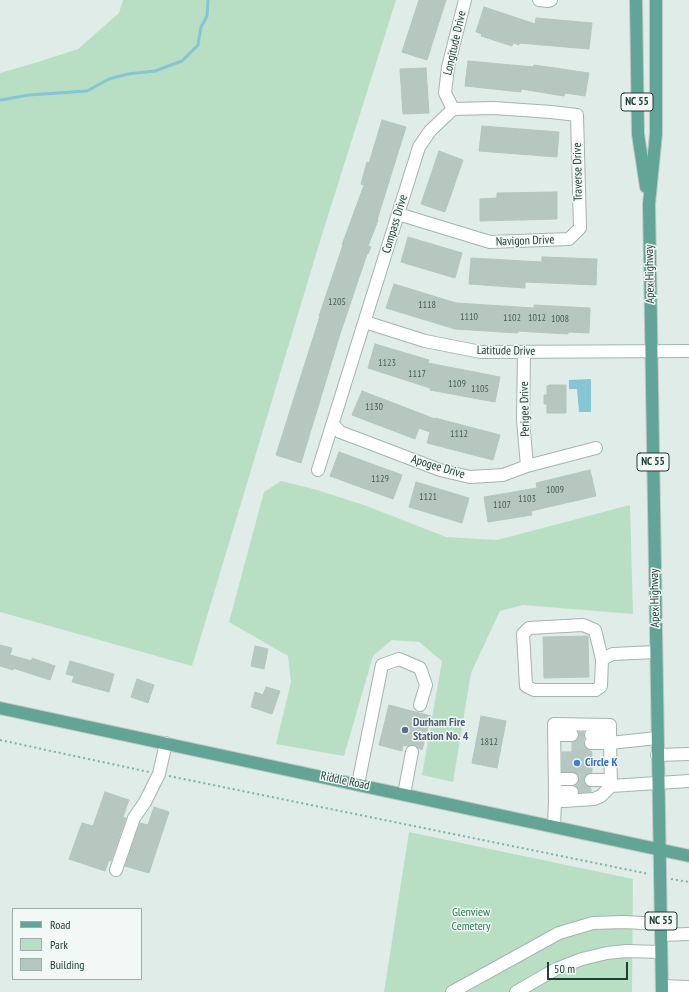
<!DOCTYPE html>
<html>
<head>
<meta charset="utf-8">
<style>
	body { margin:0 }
	#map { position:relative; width:689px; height:992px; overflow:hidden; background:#e0ece7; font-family:"PT Sans Narrow",sans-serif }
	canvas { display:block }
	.legend { position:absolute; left:12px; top:908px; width:130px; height:72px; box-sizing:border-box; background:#f1f8f5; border:1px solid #9daea9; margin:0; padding:5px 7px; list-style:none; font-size:12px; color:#203e37 }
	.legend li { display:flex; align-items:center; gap:8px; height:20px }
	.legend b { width:20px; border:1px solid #9daea9 }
	.scale { position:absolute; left:547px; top:962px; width:81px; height:18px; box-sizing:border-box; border:2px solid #203e37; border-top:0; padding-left:5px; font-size:12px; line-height:14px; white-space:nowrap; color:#203e37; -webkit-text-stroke:3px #f1f8f5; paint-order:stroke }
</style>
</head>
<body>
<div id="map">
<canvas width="689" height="992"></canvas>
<ul class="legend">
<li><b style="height:5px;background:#62a496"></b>Road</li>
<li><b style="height:11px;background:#b8dfc4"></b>Park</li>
<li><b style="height:11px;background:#b6c7c0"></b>Building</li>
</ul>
<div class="scale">50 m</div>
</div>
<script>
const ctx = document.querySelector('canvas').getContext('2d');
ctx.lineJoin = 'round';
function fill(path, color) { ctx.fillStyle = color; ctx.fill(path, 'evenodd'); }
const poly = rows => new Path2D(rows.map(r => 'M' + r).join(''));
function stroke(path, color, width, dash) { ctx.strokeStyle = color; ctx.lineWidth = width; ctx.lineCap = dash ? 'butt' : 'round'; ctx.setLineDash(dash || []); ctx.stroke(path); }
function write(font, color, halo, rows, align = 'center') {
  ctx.font = font + ' "PT Sans Narrow",sans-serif'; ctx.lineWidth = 3; ctx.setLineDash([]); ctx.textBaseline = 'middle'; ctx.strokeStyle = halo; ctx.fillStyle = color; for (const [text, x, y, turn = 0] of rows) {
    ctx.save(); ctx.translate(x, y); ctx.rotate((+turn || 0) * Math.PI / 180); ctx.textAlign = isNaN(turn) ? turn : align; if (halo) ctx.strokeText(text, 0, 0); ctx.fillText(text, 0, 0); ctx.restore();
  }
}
fill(poly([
	[123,0,396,0,320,241,192,666,0,612,0,73,35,63,78,49,119,13],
	[281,481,317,490,364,505,446,537,497,540,630,505,633,614,523,605,500,611,471,673,453,782,422,775,442,661,419,642,392,640,373,656,344,756,276,744,291,682,288,656,229,622,264,492],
	[409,832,633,879,632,992,384,992]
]), '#b8dfc4');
fill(poly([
	[591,379,591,412,579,412,577,389,569,389,569,380]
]), '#85c5d5');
stroke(poly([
	[0,100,29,95,87,91,109,79,128,74,155,71,182,61,198,45,201,27,207,16,208,0]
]), '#85c5d5', 3);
const building = poly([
	[419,0,446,0,427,60,402,52,419,0],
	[484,7,535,24,536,18,592,23,589,49,519,43,519,45,513,43,512,46,481,36,482,34,476,32,484,7],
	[468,61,533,67,534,65,589,73,585,96,565,93,564,96,521,89,521,92,465,86,468,61],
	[426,68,429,113,403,114,400,69,426,68],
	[382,120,406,127,377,220,378,220,368,246,371,247,368,254,367,254,340,334,301,463,276,455,320,316,319,316,343,245,342,245,364,185,361,184,367,162,369,163,382,120],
	[482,126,559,132,557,157,479,151,482,126],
	[439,151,463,160,445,212,421,204,439,151],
	[557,192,557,219,480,221,480,199,497,198,497,193,557,192],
	[408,237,462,253,455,278,401,262,408,237],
	[542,257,597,259,596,285,525,282,525,288,469,284,471,258,542,262,542,257],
	[394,284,456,303,534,308,534,305,590,308,589,333,568,332,568,334,518,331,518,333,455,329,386,308,394,284],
	[375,344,429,360,428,363,500,377,495,402,430,390,430,388,368,368,375,344],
	[550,385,566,385,566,413,547,413,547,404,544,404,544,395,547,395,547,386,550,385],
	[362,391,435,419,435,418,500,435,493,460,427,443,430,432,419,428,415,439,352,415,362,391],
	[339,452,402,475,393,499,330,476,339,452],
	[590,470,596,496,531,511,532,515,488,522,484,497,537,488,536,483,590,470],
	[416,482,469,498,462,523,409,507,416,482],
	[588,636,589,677,544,678,543,637,588,636],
	[0,645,12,648,10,655,32,661,32,658,55,666,50,680,13,668,13,670,0,666,0,645],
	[255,646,268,649,264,669,251,666,255,646],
	[70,661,114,674,109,692,72,682,74,676,66,674,70,661],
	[137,679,154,685,148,703,131,697,137,679],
	[266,687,280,691,272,714,251,707,255,692,263,695,266,687],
	[389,705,431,716,422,750,413,745,407,746,403,745,402,751,379,745,389,705],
	[481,716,506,721,497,768,472,763,481,716],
	[579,732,584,732,584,746,592,752,592,772,587,774,584,780,585,784,591,788,591,792,579,792,579,789,576,786,579,779,578,775,572,772,562,772,562,752,572,752,572,742,578,739,579,732],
	[105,792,129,800,123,817,126,818,111,861,109,860,105,871,69,859,82,823,93,826,105,792],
	[154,807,169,812,149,873,125,866,140,823,148,825,154,807]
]);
fill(building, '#b6c7c0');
stroke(building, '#b3c6bf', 1);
stroke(poly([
	[572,743,591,743],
	[572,779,591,780],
	[572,792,591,792]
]), '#bac9c4', 12, [12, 6]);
const minor = poly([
	[539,0,548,1,551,0],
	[453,109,445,93,448,67,465,0],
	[365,322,425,341,481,352,689,351],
	[524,352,523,420,527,466],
	[333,424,340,432,364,441,440,470,470,477,503,475,527,466,596,448],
	[318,470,419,147,430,131,453,109,494,108,551,112,577,115,580,228,569,239,490,242,398,214],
	[602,659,595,630,583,625,529,628,523,634,526,686,534,690,596,690,601,686,602,659,613,654,656,652],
	[555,735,572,735],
	[591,735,610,734],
	[657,738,610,743,611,786,689,781],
	[657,755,689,754],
	[555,779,572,779],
	[591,780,611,780],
	[358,784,382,665,399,659,420,668,426,685,420,705],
	[555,792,572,792],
	[404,794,412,752],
	[555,800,554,724,610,725,610,743,591,743],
	[554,827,555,800,564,801,594,799,601,796,611,786],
	[116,870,134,818,145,802,159,774,166,743],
	[661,935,689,934],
	[662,986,689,987],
	[452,992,559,933,593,923,624,922,661,924],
	[516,992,556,969,582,959,607,953,626,951,661,952]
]);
const major = poly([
	[636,0,638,134,646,187],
	[656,0,656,134,649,204,662,992],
	[0,708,689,856]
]);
stroke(minor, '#a3b4af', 14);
stroke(major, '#c1c9c7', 14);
stroke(poly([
	[0,740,149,772],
	[169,776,649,874],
	[671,879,689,882]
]), '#7fb2a4', 2, [2, 3]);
stroke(minor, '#fff', 12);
stroke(major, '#62a496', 12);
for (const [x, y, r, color] of [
	[405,730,4,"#5c6f8a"],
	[577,763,4,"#3f7fe0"]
]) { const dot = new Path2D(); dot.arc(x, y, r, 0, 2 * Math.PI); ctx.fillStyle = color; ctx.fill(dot); stroke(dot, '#f1f8f5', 1.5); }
write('10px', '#466059', null, [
	["1205",337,302],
	["1118",427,305],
	["1110",469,317],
	["1102",512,318],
	["1012",537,318],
	["1008",560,319],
	["1123",387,363],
	["1117",417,374],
	["1109",457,384],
	["1105",480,389],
	["1130",374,407],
	["1112",459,434],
	["1129",380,479],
	["1009",555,490],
	["1121",428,497],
	["1103",527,499],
	["1107",502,505],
	["1812",489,742]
]);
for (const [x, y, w] of [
	[637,102,32],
	[653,462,32],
	[661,921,32]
]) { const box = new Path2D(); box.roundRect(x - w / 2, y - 9, w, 18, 3); ctx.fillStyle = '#f1f8f5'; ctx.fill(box); stroke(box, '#203e37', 1); }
write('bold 11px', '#203e37', null, [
	["NC 55",637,102],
	["NC 55",653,462],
	["NC 55",661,921]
]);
write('12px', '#203e37', '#f1f8f5', [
	["Longitude Drive",455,43,-77],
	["Traverse Drive",578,172,-91],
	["Compass Drive",395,224,-73],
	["Navigon Drive",525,241,-2],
	["Apex Highway",650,274,-91],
	["Latitude Drive",506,351,1],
	["Perigee Drive",525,409,-91],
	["Apogee Drive",438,467,17],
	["Apex Highway",655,598,-91],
	["Riddle Road",345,781,12]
]);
write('bold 12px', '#4e5e75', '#f1f8f5', [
	["Durham Fire",413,723],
	["Station No. 4",413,737]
], 'left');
write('bold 12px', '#366cbe', '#f1f8f5', [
	["Circle K",585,763]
], 'left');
write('12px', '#28774a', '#f1f8f5', [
	["Glenview",471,913],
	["Cemetery",471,927]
]);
</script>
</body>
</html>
